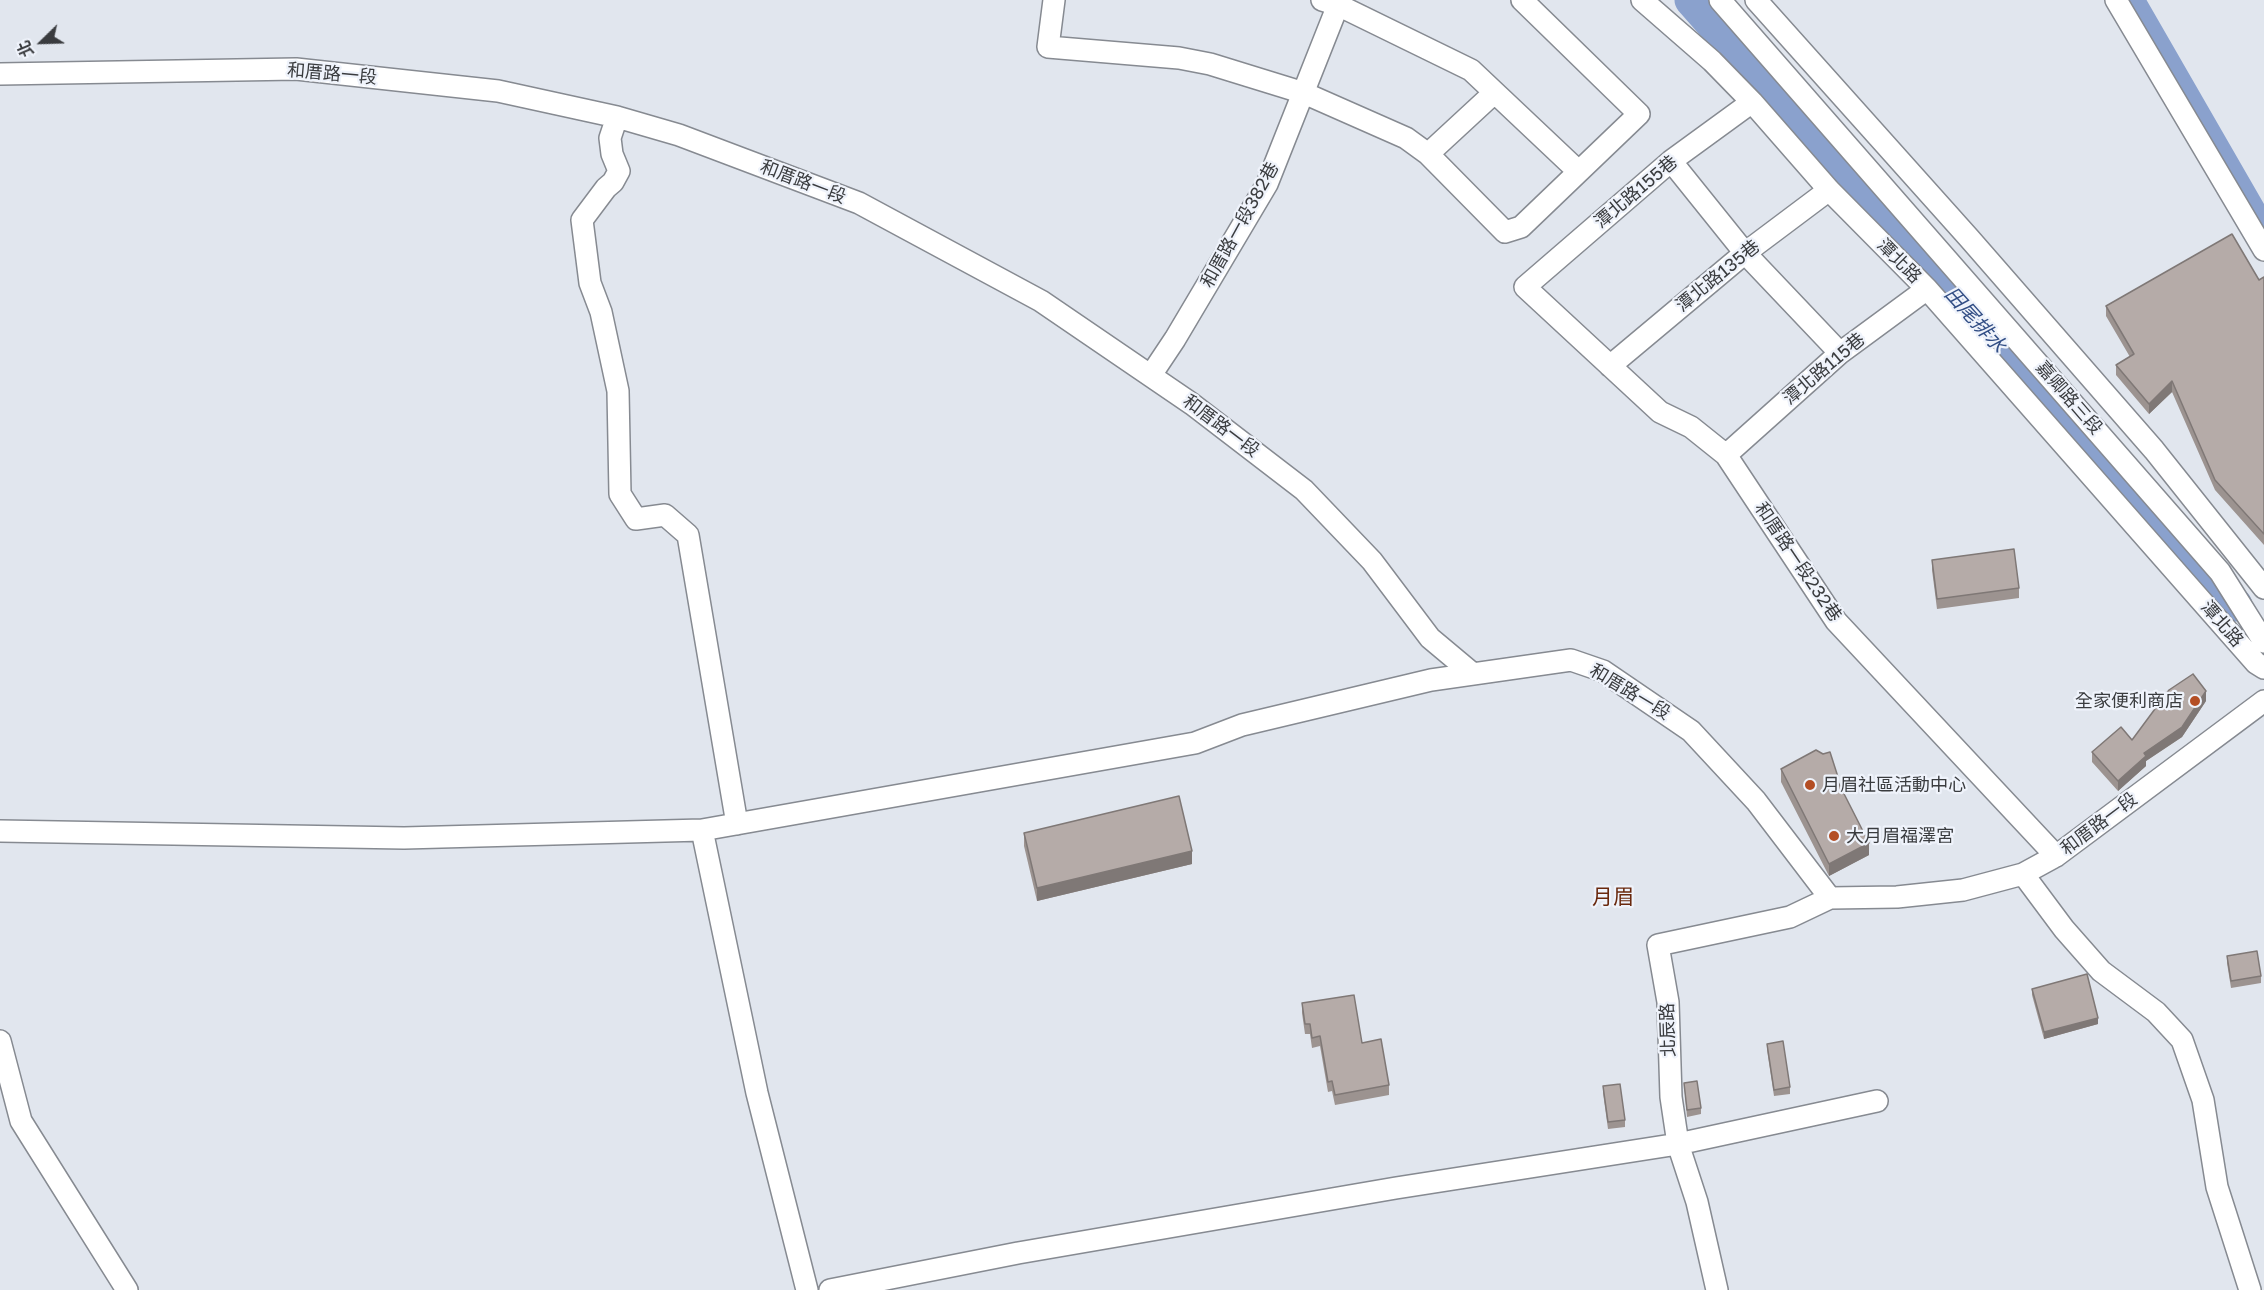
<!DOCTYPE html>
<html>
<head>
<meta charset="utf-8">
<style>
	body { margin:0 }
	#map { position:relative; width:2264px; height:1290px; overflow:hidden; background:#e1e6ee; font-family:"Golos Text","Noto Sans TC",sans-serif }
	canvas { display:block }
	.north { position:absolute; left:12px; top:12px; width:60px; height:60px; -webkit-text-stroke:4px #eff3fb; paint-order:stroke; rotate:247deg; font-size:16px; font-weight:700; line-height:24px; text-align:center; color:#3a3c3f }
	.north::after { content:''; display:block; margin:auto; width:21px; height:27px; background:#3a3c3f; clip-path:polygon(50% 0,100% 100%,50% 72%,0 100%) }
</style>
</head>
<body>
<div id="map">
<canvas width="2264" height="1290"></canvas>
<div class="north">北</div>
</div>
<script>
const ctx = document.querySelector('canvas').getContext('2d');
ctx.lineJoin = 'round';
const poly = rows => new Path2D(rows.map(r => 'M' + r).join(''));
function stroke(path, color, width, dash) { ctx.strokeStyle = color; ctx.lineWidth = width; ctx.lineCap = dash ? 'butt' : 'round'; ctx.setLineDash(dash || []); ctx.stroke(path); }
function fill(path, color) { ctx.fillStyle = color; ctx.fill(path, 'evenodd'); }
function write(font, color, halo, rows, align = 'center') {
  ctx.font = font + ' "Golos Text","Noto Sans TC",sans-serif'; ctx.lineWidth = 4.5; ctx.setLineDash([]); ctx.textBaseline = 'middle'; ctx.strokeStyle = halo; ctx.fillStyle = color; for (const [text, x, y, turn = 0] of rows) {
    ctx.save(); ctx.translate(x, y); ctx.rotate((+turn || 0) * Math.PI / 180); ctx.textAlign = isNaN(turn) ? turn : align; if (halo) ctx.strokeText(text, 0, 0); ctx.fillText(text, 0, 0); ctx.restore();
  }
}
stroke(poly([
	[2135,0,2264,224]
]), '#8aa1cd', 20);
stroke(poly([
	[1691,0,1972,318,2236,605]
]), '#8aa1cd', 33);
const minor = poly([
	[1054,0,1048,47,1179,58,1210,64,1304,93,1406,138,1428,154,1505,232,1521,227,1639,114,1522,0],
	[1322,0,1338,5,1471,70,1578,171],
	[1642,0,1712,61,1752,102,1829,190,1927,289,2256,663,2264,668],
	[1720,0,2220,572,2264,642],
	[1756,0,1969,238,2154,450,2264,588],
	[2116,0,2264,250],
	[0,74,296,69,498,91,617,117,679,135,859,203,1041,301,1192,404,1304,490,1372,561,1430,638,1473,674,1571,660,1603,671,1691,731,1756,801,1830,898,1897,897,1963,890,2023,874,2056,856,2264,701],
	[1752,102,1671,161,1525,287,1660,412,1691,427,1726,455,1836,621,2056,856],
	[617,117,610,138,612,154,619,171,613,182,606,188,582,220,590,283,601,312,618,391,620,494,636,519,665,515,688,535,737,824],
	[1428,154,1494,93],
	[1671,161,1745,253,1840,353],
	[1610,366,1745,253,1829,190],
	[1151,375,1175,339,1267,184,1340,0],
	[1726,455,1840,353,1927,289],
	[702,830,757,1093,807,1290],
	[0,831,404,838,702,830,1195,743,1242,725,1431,680,1473,674],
	[2023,874,2064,929,2101,971,2156,1012,2182,1040,2203,1100,2217,1187,2250,1290],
	[0,1041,21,1121,127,1290],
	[830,1290,1018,1253,1396,1188,1678,1144,1877,1101],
	[1717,1290,1697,1202,1678,1144,1671,1097,1668,1002,1658,945,1790,917,1830,898]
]);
stroke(minor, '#868a91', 24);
stroke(minor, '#fff', 21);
fill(poly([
	[2264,277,2264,545,2215,490,2172,392,2149,414,2116,375,2116,365,2130,357,2106,316,2106,306,2259,280],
	[1932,560,2019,588,2019,598,1937,609,1932,570],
	[2206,701,2182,737,2146,761,2146,766,2118,791,2092,762,2092,752,2132,740],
	[1781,769,1838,782,1869,855,1829,876,1781,782],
	[1024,833,1192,864,1037,901,1024,846],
	[2227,956,2261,976,2261,983,2231,988,2227,963],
	[2032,989,2098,1024,2044,1039,2032,995],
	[1302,1003,1362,1043,1389,1085,1389,1095,1335,1105,1332,1091,1328,1092,1320,1046,1312,1048,1310,1034,1305,1034,1302,1013],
	[1767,1044,1790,1087,1790,1094,1774,1096,1767,1050],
	[1684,1083,1701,1108,1701,1114,1687,1117],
	[1603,1086,1625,1120,1625,1127,1608,1129,1603,1093]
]), '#9c9390');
fill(poly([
	[2172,381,2172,392,2149,414,2149,404],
	[2206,691,2206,701,2182,737,2146,761,2146,766,2118,791,2118,781,2144,753],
	[1869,843,1869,855,1829,876,1829,864],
	[1192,851,1192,864,1037,901,1037,888],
	[2098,1018,2098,1024,2044,1039,2044,1032]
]), '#7f7876');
const building = poly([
	[2232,234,2259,280,2264,277,2264,534,2215,480,2172,381,2149,404,2116,365,2134,354,2106,306,2232,234],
	[2014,549,2019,588,1937,599,1932,560,2014,549],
	[2193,674,2206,691,2182,727,2144,753,2146,756,2118,781,2092,752,2121,727,2132,740,2169,690,2193,674],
	[1816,750,1823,754,1830,752,1838,777,1836,778,1869,843,1829,864,1781,769,1816,750],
	[1179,796,1192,851,1037,888,1024,833,1179,796],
	[2257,951,2261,976,2231,981,2227,956,2257,951],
	[2087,974,2098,1018,2044,1032,2032,989,2087,974],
	[1354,995,1362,1043,1381,1039,1389,1085,1335,1095,1332,1081,1328,1082,1320,1036,1312,1038,1310,1024,1305,1024,1302,1003,1354,995],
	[1783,1041,1790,1087,1774,1090,1767,1044,1783,1041],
	[1697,1081,1701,1108,1687,1110,1684,1083,1697,1081],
	[1620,1084,1625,1120,1608,1122,1603,1086,1620,1084]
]);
fill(building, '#b5aba8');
stroke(building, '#7f7876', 1.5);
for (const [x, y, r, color] of [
	[2195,701,6,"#b44e24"],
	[1810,785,6,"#b44e24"],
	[1834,836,6,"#b44e24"]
]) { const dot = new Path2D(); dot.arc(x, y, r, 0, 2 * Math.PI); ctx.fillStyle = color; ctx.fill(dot); stroke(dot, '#eff3fb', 2); }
write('18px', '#3a3c3f', '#eff3fb', [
	["和厝路一段",332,74,5],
	["和厝路一段",803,182,21],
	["潭北路155巷",1636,192,-40],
	["和厝路一段382巷",1240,225,-61],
	["潭北路",1899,261,45],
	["潭北路135巷",1718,276,-39],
	["潭北路115巷",1824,369,-40],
	["嘉卿路三段",2069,398,49],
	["和厝路一段",1221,426,37],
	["和厝路一段232巷",1798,562,56],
	["潭北路",2222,624,49],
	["和厝路一段",1630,692,31],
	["和厝路一段",2099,824,-37],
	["北辰路",1668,1030,-92]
]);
write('18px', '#3a3c3f', '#eff3fb', [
	["全家便利商店",2183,701,"right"],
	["月眉社區活動中心",1822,785],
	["大月眉福澤宮",1846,836]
], 'left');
write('italic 20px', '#324e85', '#eff3fb', [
	["田尾排水",1975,320,48]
]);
write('21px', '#69280d', '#eff3fb', [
	["月眉",1613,897]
]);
</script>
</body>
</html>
